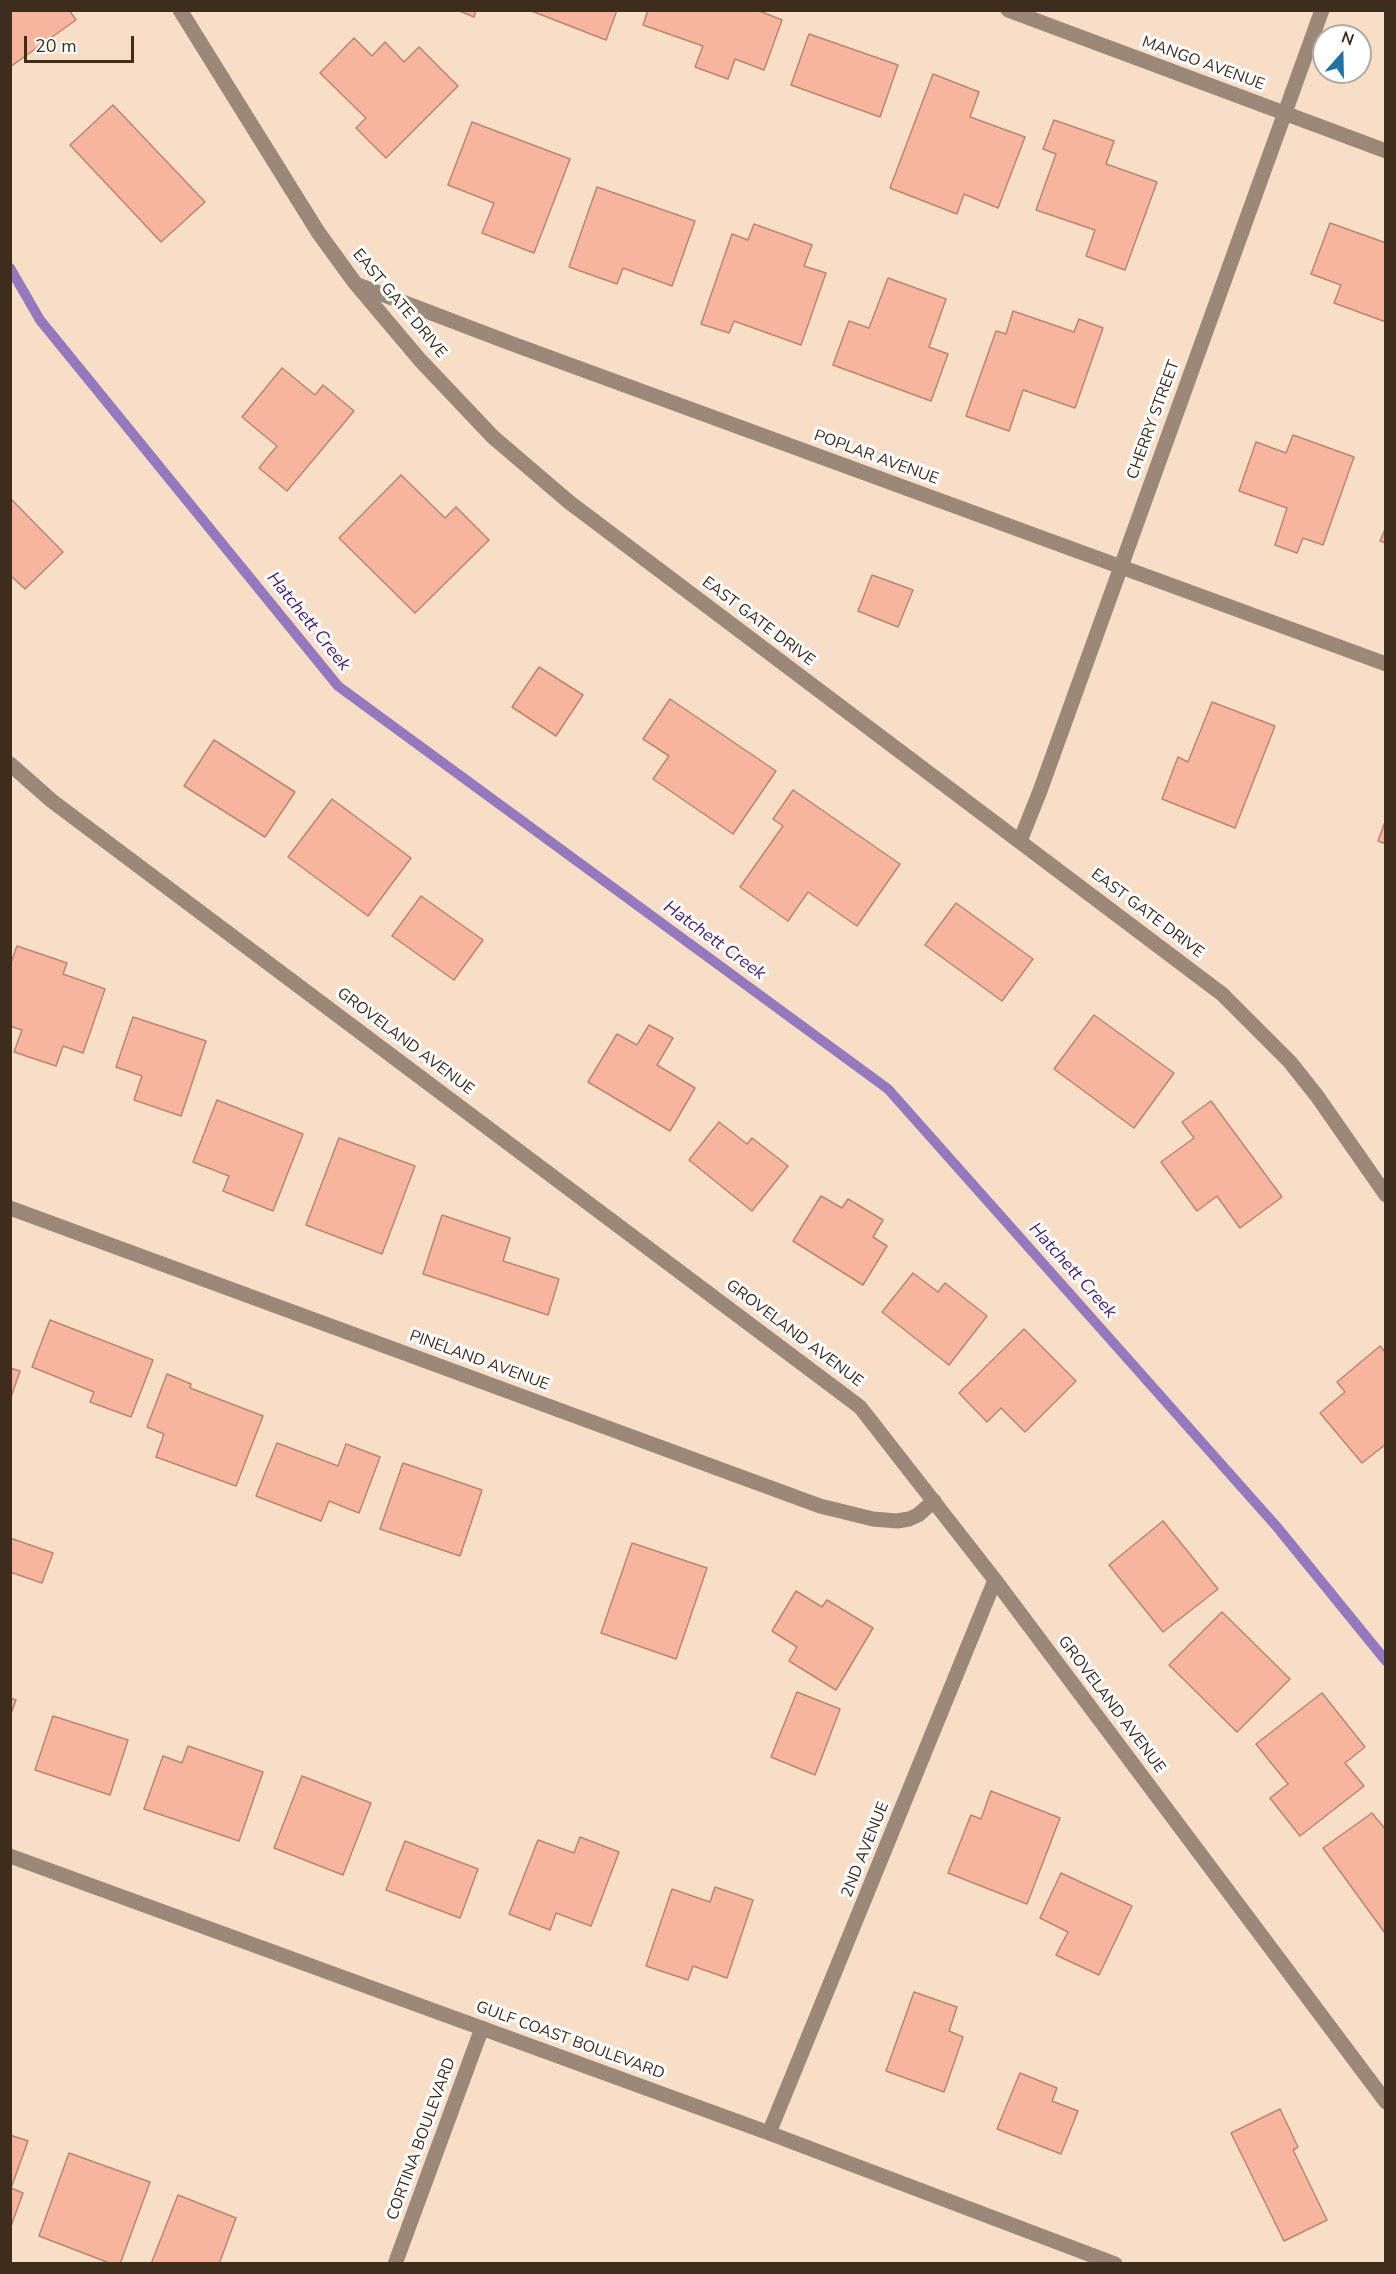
<!DOCTYPE html>
<html>
<head>
<meta charset="utf-8">
<style>
	body { margin:0 }
	#map { position:relative; width:1396px; height:2274px; overflow:hidden; background:#f9dec7; font-family:"Nunito Sans",sans-serif }
	canvas { display:block }
	.frame { position:absolute; inset:0; border:12px solid #3e2c1d; pointer-events:none }
	.north { position:absolute; left:1312px; top:24px; width:60px; height:60px; box-sizing:border-box; background:#fff; border:2px solid #b2aba5; border-radius:50%; rotate:20deg; font-size:16px; font-weight:700; line-height:24px; text-align:center; color:#3e2c1d }
	.north::after { content:''; display:block; margin:auto; width:21px; height:27px; background:#2271a3; clip-path:polygon(50% 0,100% 100%,50% 72%,0 100%) }
	.scale { position:absolute; left:24px; top:36px; width:110px; height:27px; box-sizing:border-box; border:3px solid #3e2c1d; border-top:0; padding-left:8px; font-size:18px; line-height:21px; white-space:nowrap; color:#3e2c1d; -webkit-text-stroke:4px #fff; paint-order:stroke }
</style>
</head>
<body>
<div id="map">
<canvas width="1396" height="2274"></canvas>
<div class="frame"></div>
<div class="north">N</div>
<div class="scale">20 m</div>
</div>
<script>
const ctx = document.querySelector('canvas').getContext('2d');
ctx.lineJoin = 'round';
const poly = rows => new Path2D(rows.map(r => 'M' + r).join(''));
function stroke(path, color, width, dash) { ctx.strokeStyle = color; ctx.lineWidth = width; ctx.lineCap = dash ? 'butt' : 'round'; ctx.setLineDash(dash || []); ctx.stroke(path); }
function fill(path, color) { ctx.fillStyle = color; ctx.fill(path, 'evenodd'); }
function write(font, color, halo, rows, align = 'center') {
  ctx.font = font + ' "Nunito Sans",sans-serif'; ctx.lineWidth = 6; ctx.setLineDash([]); ctx.textBaseline = 'middle'; ctx.strokeStyle = halo; ctx.fillStyle = color; for (const [text, x, y, turn = 0] of rows) {
    ctx.save(); ctx.translate(x, y); ctx.rotate((+turn || 0) * Math.PI / 180); ctx.textAlign = isNaN(turn) ? turn : align; if (halo) ctx.strokeText(text, 0, 0); ctx.fillText(text, 0, 0); ctx.restore();
  }
}
stroke(poly([
	[10,268,40,320,338,686,888,1089,1277,1527,1386,1661]
]), '#9479be', 10);
const building = poly([
	[10,10,69,10,76,20,10,67,10,10],
	[457,10,476,10,474,17,457,10],
	[529,10,617,10,606,40,529,10],
	[648,10,757,10,782,20,764,70,735,59,728,79,695,67,703,46,643,25,648,10],
	[809,34,898,65,880,117,791,85,809,34],
	[354,38,372,56,385,42,404,62,419,47,458,86,386,158,356,128,366,118,320,73,354,38],
	[933,74,979,92,970,117,1025,137,998,208,964,194,957,214,890,188,933,74],
	[113,105,205,202,161,242,70,145,113,105],
	[1054,120,1114,141,1106,164,1157,182,1125,270,1086,256,1095,230,1036,210,1056,154,1043,149,1054,120],
	[472,122,570,159,534,253,482,233,494,203,448,185,472,122],
	[597,187,695,221,672,286,623,268,617,284,569,267,597,187],
	[1330,223,1386,243,1386,322,1334,303,1341,285,1311,274,1330,223],
	[754,224,812,245,804,266,826,273,801,345,734,321,729,333,701,324,732,234,748,240,754,224],
	[888,278,946,299,929,347,948,354,931,401,833,365,849,321,869,328,888,278],
	[1013,311,1074,332,1079,319,1103,328,1075,408,1023,390,1009,431,966,416,996,331,1006,334,1013,311],
	[282,368,315,395,323,385,354,411,287,491,259,468,277,446,242,417,282,368],
	[1293,435,1354,457,1323,545,1303,538,1297,553,1275,545,1287,508,1239,491,1256,442,1286,453,1293,435],
	[401,475,445,518,456,507,489,540,415,613,339,538,401,475],
	[10,498,63,552,25,589,10,575,10,498],
	[1386,527,1386,543,1380,541,1386,527],
	[872,575,913,590,898,627,858,611,872,575],
	[539,667,583,695,556,736,512,707,539,667],
	[670,699,776,771,733,834,653,779,669,756,643,739,670,699],
	[1212,702,1275,726,1235,828,1162,799,1178,757,1188,762,1212,702],
	[214,740,295,792,265,837,184,786,214,740],
	[793,790,900,864,857,926,808,892,788,921,740,887,783,826,773,819,793,790],
	[332,799,411,858,368,916,288,857,332,799],
	[1386,819,1386,844,1378,841,1386,819],
	[421,896,483,940,454,980,392,936,421,896],
	[956,903,1033,959,1002,1001,925,945,956,903],
	[17,946,67,963,63,974,105,989,83,1053,63,1046,56,1066,14,1052,22,1030,10,1026,10,966,17,946],
	[1094,1015,1174,1073,1134,1128,1054,1069,1094,1015],
	[133,1017,206,1041,181,1116,134,1100,142,1076,116,1067,133,1017],
	[649,1025,673,1038,657,1065,695,1088,670,1131,588,1082,617,1034,637,1045,649,1025],
	[217,1100,303,1134,273,1211,223,1191,229,1176,193,1162,217,1100],
	[1211,1101,1282,1197,1240,1228,1217,1196,1197,1211,1161,1162,1194,1138,1182,1122,1211,1101],
	[719,1122,747,1144,752,1138,788,1166,752,1211,689,1160,719,1122],
	[339,1138,415,1166,382,1254,306,1225,339,1138],
	[821,1196,842,1208,848,1199,883,1220,873,1237,887,1246,863,1285,793,1241,821,1196],
	[442,1215,510,1238,503,1261,559,1279,548,1315,423,1274,442,1215],
	[913,1273,938,1292,945,1283,987,1316,949,1365,882,1312,913,1273],
	[50,1320,153,1360,131,1417,90,1402,94,1392,32,1367,50,1320],
	[1024,1329,1076,1381,1025,1432,1001,1408,987,1422,959,1393,1024,1329],
	[1380,1346,1386,1353,1386,1444,1362,1463,1320,1413,1345,1392,1337,1382,1380,1346],
	[10,1368,20,1371,10,1400,10,1368],
	[167,1374,191,1384,190,1388,263,1416,236,1486,156,1457,164,1434,147,1427,167,1374],
	[277,1443,338,1466,346,1444,380,1457,359,1513,329,1501,321,1521,256,1496,277,1443],
	[403,1463,482,1490,460,1556,380,1529,403,1463],
	[1163,1521,1218,1589,1163,1632,1109,1565,1163,1521],
	[10,1538,53,1553,42,1583,10,1572,10,1538],
	[632,1543,707,1568,676,1659,601,1633,632,1543],
	[796,1591,822,1607,827,1600,873,1628,836,1690,789,1661,797,1647,772,1631,796,1591],
	[1222,1612,1290,1679,1237,1732,1169,1665,1222,1612],
	[797,1692,840,1709,815,1775,771,1757,797,1692],
	[1322,1693,1365,1747,1345,1763,1364,1786,1300,1836,1270,1798,1288,1784,1256,1744,1322,1693],
	[10,1698,16,1700,10,1716,10,1698],
	[53,1716,128,1740,110,1795,35,1770,53,1716],
	[188,1746,263,1772,239,1841,144,1809,163,1756,182,1763,188,1746],
	[302,1776,371,1803,343,1875,274,1848,302,1776],
	[991,1791,1060,1818,1027,1904,948,1873,971,1815,981,1819,991,1791],
	[1372,1813,1386,1830,1385,1933,1323,1848,1372,1813],
	[580,1837,619,1852,591,1926,556,1913,550,1930,509,1914,538,1840,574,1853,580,1837],
	[405,1841,478,1869,460,1918,386,1890,405,1841],
	[1061,1873,1132,1906,1099,1975,1056,1955,1068,1932,1040,1918,1061,1873],
	[715,1887,753,1900,727,1978,693,1966,688,1980,646,1966,672,1889,710,1902,715,1887],
	[914,1992,957,2007,949,2031,963,2037,944,2092,886,2071,914,1992],
	[1020,2073,1057,2088,1052,2101,1078,2111,1061,2154,997,2129,1020,2073],
	[1280,2109,1298,2147,1293,2150,1327,2220,1284,2241,1231,2133,1280,2109],
	[10,2135,28,2141,11,2188,23,2193,10,2229,10,2135],
	[69,2153,150,2182,120,2264,112,2264,39,2236,69,2153],
	[178,2195,236,2218,219,2264,151,2264,178,2195]
]);
fill(building, '#f8b59d');
stroke(building, '#ba8571', 1.5);
stroke(poly([
	[180,10,318,232,355,283,420,360,493,437,569,502,1222,994,1290,1062,1317,1096,1386,1195],
	[1008,10,1386,151],
	[358,285,510,343,1386,664],
	[10,764,52,801,860,1407,995,1580,1386,2102],
	[1020,841,1040,791,1322,10],
	[10,1208,820,1506,873,1519,897,1521,909,1519,918,1515,934,1501],
	[10,1856,769,2133,1115,2264],
	[769,2133,995,1580],
	[395,2264,482,2028]
]), '#9b8879', 15);
write('16px', '#3e2c1d', '#fff', [
	["MANGO AVENUE",1203,64,20],
	["EAST GATE DRIVE",399,304,50],
	["CHERRY STREET",1154,420,-70],
	["POPLAR AVENUE",876,458,20],
	["EAST GATE DRIVE",758,622,37],
	["EAST GATE DRIVE",1147,914,37],
	["GROVELAND AVENUE",405,1042,37],
	["GROVELAND AVENUE",794,1334,37],
	["PINELAND AVENUE",479,1361,20],
	["GROVELAND AVENUE",1111,1705,53],
	["2ND AVENUE",866,1850,-68],
	["GULF COAST BOULEVARD",570,2041,20],
	["CORTINA BOULEVARD",422,2139,-70]
]);
write('italic 18px', '#4c2578', '#fff', [
	["Hatchett Creek",308,622,51],
	["Hatchett Creek",714,941,36],
	["Hatchett Creek",1072,1271,48]
]);
</script>
</body>
</html>
